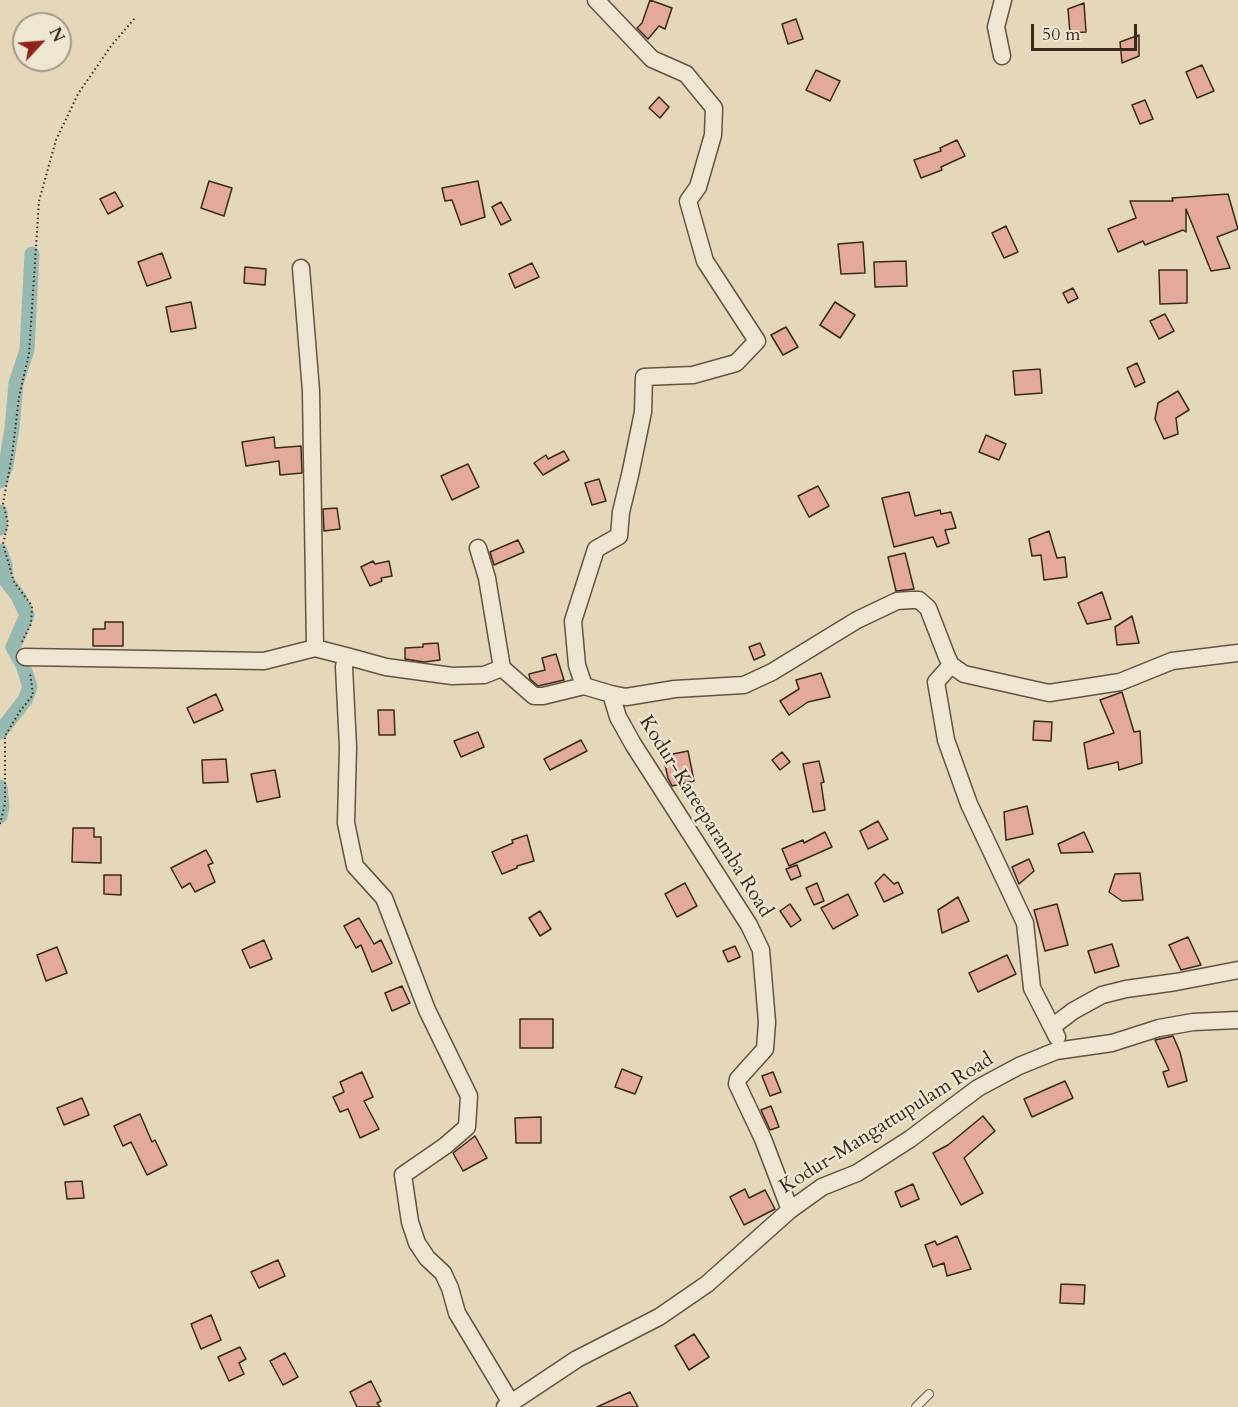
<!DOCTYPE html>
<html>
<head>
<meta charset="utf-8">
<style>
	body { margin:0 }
	#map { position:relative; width:1238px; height:1407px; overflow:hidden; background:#e5d7b9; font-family:Cardo,serif }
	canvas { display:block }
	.north { position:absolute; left:12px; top:12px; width:60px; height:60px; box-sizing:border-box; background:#eee5d2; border:2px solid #a59a88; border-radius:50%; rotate:64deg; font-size:16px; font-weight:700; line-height:24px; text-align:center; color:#382918 }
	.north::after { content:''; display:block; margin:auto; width:21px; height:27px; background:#8f2418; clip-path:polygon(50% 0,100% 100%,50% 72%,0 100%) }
	.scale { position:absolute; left:1031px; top:24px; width:106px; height:27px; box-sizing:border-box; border:3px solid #382918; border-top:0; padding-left:8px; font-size:18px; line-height:21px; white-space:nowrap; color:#382918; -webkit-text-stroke:4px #eee5d2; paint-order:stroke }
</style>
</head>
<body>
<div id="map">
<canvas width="1238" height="1407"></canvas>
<div class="north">N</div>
<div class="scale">50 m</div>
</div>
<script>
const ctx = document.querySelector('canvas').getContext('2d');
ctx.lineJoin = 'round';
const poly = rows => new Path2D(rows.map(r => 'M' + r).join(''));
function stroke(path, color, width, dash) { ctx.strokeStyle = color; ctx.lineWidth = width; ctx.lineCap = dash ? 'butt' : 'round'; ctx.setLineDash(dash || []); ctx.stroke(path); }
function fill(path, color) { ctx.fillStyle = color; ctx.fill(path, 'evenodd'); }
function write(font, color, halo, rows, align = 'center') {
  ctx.font = font + ' Cardo,serif'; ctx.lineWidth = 4.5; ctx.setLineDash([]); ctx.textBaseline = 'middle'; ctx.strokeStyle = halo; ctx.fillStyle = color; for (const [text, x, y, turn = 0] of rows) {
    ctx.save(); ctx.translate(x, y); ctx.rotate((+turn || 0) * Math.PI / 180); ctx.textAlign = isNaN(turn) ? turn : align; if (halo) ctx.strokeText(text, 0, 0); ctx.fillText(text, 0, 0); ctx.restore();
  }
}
stroke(poly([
	[0,481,6,465,12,428,16,383,27,350,32,254],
	[0,512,0,528],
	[0,551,5,565,5,579,18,596,27,615,13,647,23,665,30,687,25,700,0,732],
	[0,787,2,807,0,816]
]), '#96b9b1', 15);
const building = poly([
	[650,0,672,8,665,29,659,26,648,39,637,28,642,23,650,0],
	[1084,3,1086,32,1070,33,1068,9,1084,3],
	[796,19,803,39,788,44,782,24,796,19],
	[1139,35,1139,56,1122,63,1120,42,1139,35],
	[1202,65,1214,91,1197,98,1186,72,1202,65],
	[816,70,840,81,830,101,806,90,816,70],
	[659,97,669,107,660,118,649,108,659,97],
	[1145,100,1153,119,1140,124,1132,105,1145,100],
	[957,140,965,156,941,167,942,170,921,178,914,160,941,151,940,148,957,140],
	[209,181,232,188,224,216,201,208,209,181],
	[478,181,485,217,461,225,452,200,445,201,442,188,478,181],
	[115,192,123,206,108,214,100,199,115,192],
	[1228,194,1238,229,1217,237,1230,268,1211,271,1186,209,1186,232,1183,230,1145,245,1143,241,1118,252,1108,229,1136,218,1130,201,1173,201,1172,198,1228,194],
	[501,202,511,220,501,225,492,207,501,202],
	[1006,226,1018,252,1004,258,992,233,1006,226],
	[863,242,865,273,841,274,838,244,863,242],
	[162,253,171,278,147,286,138,262,162,253],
	[906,261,907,286,875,287,874,262,906,261],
	[532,263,539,277,515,288,509,274,532,263],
	[245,267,266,269,265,285,244,283,245,267],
	[1159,270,1187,270,1187,303,1160,304,1159,270],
	[1073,288,1078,298,1068,303,1063,293,1073,288],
	[191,302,196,328,171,332,166,307,191,302],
	[835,302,855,315,840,338,820,325,835,302],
	[1165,314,1174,331,1159,339,1150,321,1165,314],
	[786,327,798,347,783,355,771,335,786,327],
	[1137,363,1145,382,1135,387,1127,368,1137,363],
	[1040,369,1042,393,1015,395,1013,371,1040,369],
	[1178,391,1189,410,1176,418,1178,434,1164,439,1155,419,1158,403,1178,391],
	[986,435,1006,444,999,460,979,452,986,435],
	[274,437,275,448,301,446,302,473,280,475,279,461,246,466,242,442,274,437],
	[564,451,569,460,543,475,534,463,546,455,548,459,564,451],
	[468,464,479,487,452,500,441,476,468,464],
	[599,479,606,501,592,505,585,483,599,479],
	[818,486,829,506,809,517,798,496,818,486],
	[909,492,915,516,940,510,941,514,951,512,956,528,945,530,949,543,937,547,933,537,894,547,882,498,909,492],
	[337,508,340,529,324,531,323,509,337,508],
	[1049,531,1057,558,1065,557,1067,577,1044,580,1041,555,1032,556,1029,539,1049,531],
	[518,540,524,552,494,565,490,552,518,540],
	[905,553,914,589,896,591,888,557,905,553],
	[373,561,375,564,389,561,392,576,381,578,382,581,370,586,361,567,373,561],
	[1102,592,1111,619,1087,624,1078,603,1102,592],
	[1132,616,1139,643,1117,645,1115,627,1132,616],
	[105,622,123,622,123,646,93,646,93,629,105,629,105,622],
	[438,643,440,660,424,662,405,659,405,648,423,647,423,644,438,643],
	[760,643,765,655,754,660,749,647,760,643],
	[556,654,564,680,538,686,530,679,529,674,545,670,542,658,556,654],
	[821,673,830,697,808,702,789,715,780,701,799,689,796,680,821,673],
	[1122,692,1134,732,1140,731,1142,763,1119,770,1118,762,1088,769,1084,743,1114,733,1100,700,1122,692],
	[216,694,223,710,194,723,187,708,216,694],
	[378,710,394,710,395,735,379,735,378,710],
	[1034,721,1052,722,1051,741,1033,740,1034,721],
	[478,732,484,747,461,757,454,741,478,732],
	[581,740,587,751,550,770,544,759,581,740],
	[688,751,694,781,672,786,668,778,663,756,688,751],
	[782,752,790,762,780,770,772,760,782,752],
	[226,759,228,782,203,783,202,760,226,759],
	[819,761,824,782,821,783,825,810,813,812,803,764,819,761],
	[275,770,280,797,257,802,251,774,275,770],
	[1027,806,1033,834,1006,840,1004,812,1027,806],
	[878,821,888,839,868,849,860,831,878,821],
	[73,828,94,828,94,837,101,837,101,863,72,862,73,828],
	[825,832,832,847,789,866,782,849,803,840,804,843,825,832],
	[1084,832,1093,852,1061,853,1058,844,1084,832],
	[527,835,534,861,517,866,517,868,502,874,492,852,513,843,512,840,527,835],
	[206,850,213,863,208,865,215,882,195,892,190,883,182,888,171,868,206,850],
	[1029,859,1034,871,1019,884,1012,867,1029,859],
	[797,865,801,876,791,880,786,869,797,865],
	[1140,873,1143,900,1122,901,1109,892,1115,874,1140,873],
	[884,874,894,884,898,882,903,893,884,902,875,883,884,874],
	[104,875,121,875,121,895,104,894,104,875],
	[685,883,697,906,677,917,665,894,685,883],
	[817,883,824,901,814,905,806,888,817,883],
	[848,894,858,915,833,929,821,908,848,894],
	[958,897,969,921,942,933,938,910,958,897],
	[790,904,801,920,791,927,780,911,790,904],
	[1057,904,1068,945,1045,951,1034,910,1057,904],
	[540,911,551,929,540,936,529,918,540,911],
	[359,918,374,944,381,940,392,963,372,972,361,945,356,948,344,926,359,918],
	[1188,937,1201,965,1181,970,1169,945,1188,937],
	[264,940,272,959,250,968,242,950,264,940],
	[1112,944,1119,966,1095,973,1088,951,1112,944],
	[735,946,740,957,728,962,723,951,735,946],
	[57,947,67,973,46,981,37,955,57,947],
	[1007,955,1016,974,978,992,969,973,1007,955],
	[402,986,410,1003,392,1011,385,993,402,986],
	[520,1019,553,1019,553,1048,520,1048,520,1019],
	[1173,1036,1180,1052,1187,1081,1168,1087,1163,1072,1169,1070,1155,1040,1173,1036],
	[622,1069,642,1077,635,1094,615,1087,622,1069],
	[362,1072,373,1097,364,1101,379,1129,360,1138,348,1109,340,1112,333,1097,344,1092,340,1082,362,1072],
	[773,1072,781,1092,770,1096,762,1076,773,1072],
	[1065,1081,1073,1098,1032,1117,1024,1099,1065,1081],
	[82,1098,89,1115,64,1125,57,1108,82,1098],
	[771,1106,779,1127,770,1130,761,1110,771,1106],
	[140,1114,152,1142,155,1140,167,1165,147,1175,131,1142,123,1146,114,1126,140,1114],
	[983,1116,995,1131,964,1158,983,1193,961,1205,933,1153,948,1145,983,1116],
	[541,1117,541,1143,516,1143,515,1118,541,1117],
	[475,1136,487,1158,463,1171,453,1153,475,1136],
	[82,1181,84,1198,67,1199,65,1182,82,1181],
	[913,1184,919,1199,901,1207,895,1192,913,1184],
	[745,1189,749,1198,765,1190,775,1209,744,1225,730,1197,745,1189],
	[957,1236,971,1269,947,1276,944,1263,933,1267,925,1245,935,1241,937,1245,957,1236],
	[278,1260,285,1276,259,1288,251,1272,278,1260],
	[1061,1284,1085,1285,1084,1304,1060,1303,1061,1284],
	[211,1315,221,1340,201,1349,191,1324,211,1315],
	[694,1334,709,1357,689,1370,675,1346,694,1334],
	[240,1347,246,1359,239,1363,244,1374,229,1381,218,1357,240,1347],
	[285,1353,298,1377,283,1385,270,1361,285,1353],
	[371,1381,381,1401,377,1403,380,1407,357,1407,350,1392,371,1381],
	[630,1392,638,1407,597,1407,630,1392]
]);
fill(building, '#e3aa9b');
stroke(building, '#382918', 1.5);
const service = poly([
	[916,1407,929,1394]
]);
const minor = poly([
	[596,0,652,59,686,74,714,108,713,135,698,187,688,201,705,261,757,341,736,363,693,375,644,377,643,412,630,475,621,512,619,536,596,549,573,621,577,665,584,686,611,694],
	[1002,56,996,27,1003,0],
	[301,268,311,391,315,648],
	[478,548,487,578,502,668],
	[25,657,264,661,315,648,346,656],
	[951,665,936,682,946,740,969,804,1025,923,1032,988,1052,1027],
	[1057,1037,1052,1027,1073,1011,1102,995,1126,989,1176,982,1238,970],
	[790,1210,763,1139,737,1084,738,1079,765,1049,767,1022,761,950,749,925,633,744,618,717,611,694,626,697,675,689,744,685,772,672,857,620,897,601,911,600,919,600,928,608,947,657,951,665,964,674,1049,693,1120,682,1172,661,1238,653],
	[511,1403,457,1313,450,1288,443,1273,427,1258,417,1243,410,1222,403,1175,445,1146,467,1127,469,1096,427,1010,384,898,355,866,346,823,348,747,344,667,346,656,386,667,452,676,484,675,502,668,534,696,543,696,584,686],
	[505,1407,577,1359,659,1317,707,1284,790,1210,822,1187,857,1173,910,1139,978,1088,1019,1066,1056,1051,1112,1043,1159,1028,1193,1022,1238,1020]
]);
stroke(service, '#635440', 10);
stroke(minor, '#635440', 19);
stroke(poly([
	[22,642,31,624,32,606,14,582,3,544,8,523,3,503,12,456,19,397,29,354,39,201,56,140,78,94,111,46,135,18],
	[0,824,5,804,5,736,20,711,33,695,30,672]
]), '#382918', 2, [1.5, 3]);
stroke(service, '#eee5d2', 8);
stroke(minor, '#eee5d2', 16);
write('20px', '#382918', '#eee5d2', [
	["Kodur-Kareeparamba Road",705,817,58],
	["Kodur-Mangattupulam Road",887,1124,-32]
]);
</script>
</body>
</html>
